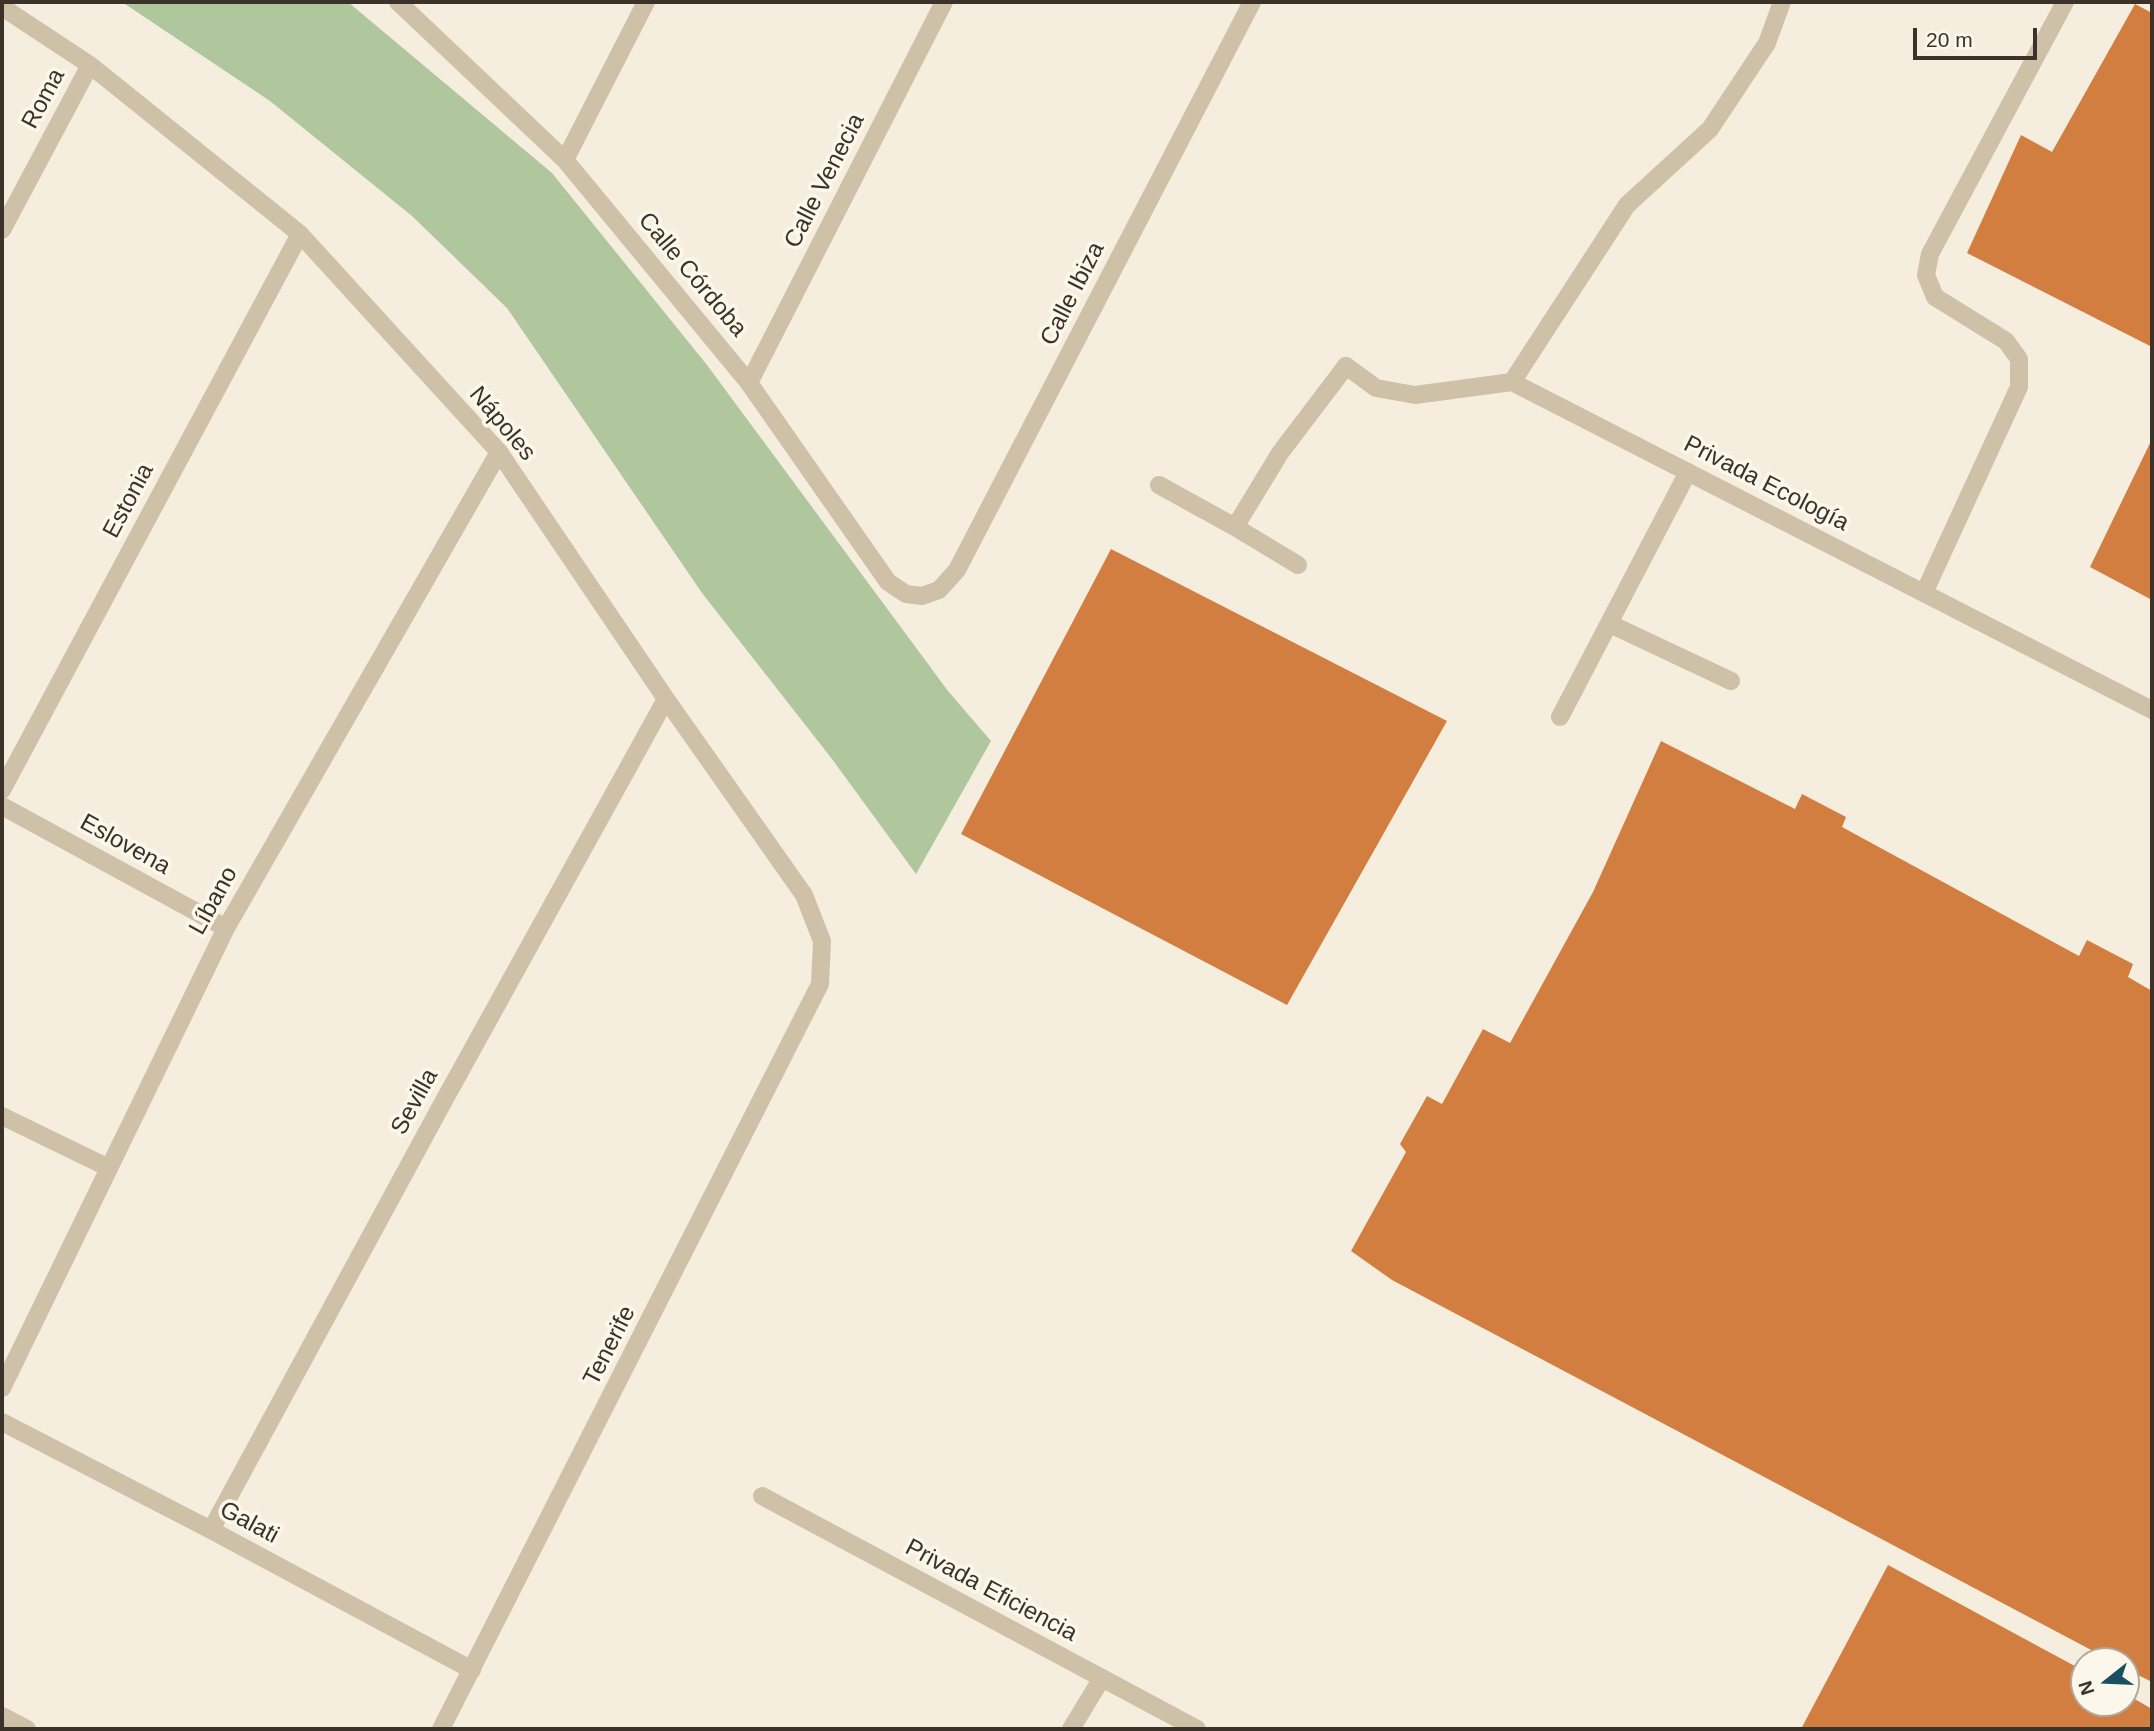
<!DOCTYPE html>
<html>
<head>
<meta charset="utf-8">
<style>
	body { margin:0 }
	#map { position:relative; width:2154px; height:1731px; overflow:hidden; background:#f5eede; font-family:Helvetica,sans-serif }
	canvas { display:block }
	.frame { position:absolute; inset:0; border:4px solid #3b3229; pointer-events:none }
	.north { position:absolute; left:2070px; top:1647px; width:70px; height:70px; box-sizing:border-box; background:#fcf7eb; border:2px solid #afa89d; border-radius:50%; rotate:252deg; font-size:19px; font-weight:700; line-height:28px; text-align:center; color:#3b3229 }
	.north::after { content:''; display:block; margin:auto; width:24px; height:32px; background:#1a4f61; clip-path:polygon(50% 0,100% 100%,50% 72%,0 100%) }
	.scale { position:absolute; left:1913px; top:28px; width:124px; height:32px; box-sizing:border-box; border:4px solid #3b3229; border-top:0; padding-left:9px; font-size:21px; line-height:24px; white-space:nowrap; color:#3b3229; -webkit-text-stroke:5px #fcf7eb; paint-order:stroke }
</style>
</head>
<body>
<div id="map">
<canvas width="2154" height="1731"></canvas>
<div class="frame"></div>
<div class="north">N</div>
<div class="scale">20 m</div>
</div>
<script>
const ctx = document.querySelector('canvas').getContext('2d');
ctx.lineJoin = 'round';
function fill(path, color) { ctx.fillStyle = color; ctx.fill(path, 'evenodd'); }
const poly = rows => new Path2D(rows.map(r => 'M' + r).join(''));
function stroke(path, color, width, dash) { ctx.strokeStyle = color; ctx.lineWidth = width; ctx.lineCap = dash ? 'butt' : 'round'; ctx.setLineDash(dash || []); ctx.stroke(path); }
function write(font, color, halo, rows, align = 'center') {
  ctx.font = font + ' Helvetica,sans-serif'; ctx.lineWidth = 7; ctx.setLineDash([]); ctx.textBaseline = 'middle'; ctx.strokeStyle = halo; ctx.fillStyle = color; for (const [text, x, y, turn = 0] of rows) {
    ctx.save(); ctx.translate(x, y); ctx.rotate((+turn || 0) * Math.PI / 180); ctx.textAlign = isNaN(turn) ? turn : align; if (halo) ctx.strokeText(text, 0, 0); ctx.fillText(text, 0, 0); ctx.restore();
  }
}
fill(poly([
	[122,2,348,2,552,173,707,365,948,691,991,741,916,874,832,759,702,593,507,308,412,216,270,101]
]), '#b0c69c');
fill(poly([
	[2135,4,2152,13,2152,347,1967,253,2021,135,2052,152],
	[2152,439,2152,600,2090,567],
	[1111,549,1447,721,1287,1005,961,834],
	[1661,741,1795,809,1802,794,1846,817,1842,827,2079,956,2087,940,2133,964,2128,977,2152,991,2152,1682,2126,1669,2126,1661,2112,1661,1392,1280,1351,1251,1406,1152,1400,1144,1427,1096,1442,1104,1483,1029,1510,1043,1593,892],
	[1888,1565,2084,1671,2084,1703,2126,1703,2126,1694,2152,1709,2152,1729,1801,1729]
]), '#d17e40');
stroke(poly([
	[1512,382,1627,205,1710,129,1767,43,1782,2],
	[1159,485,1235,527,1298,565],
	[1235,527,1280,453,1346,366],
	[1924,593,2019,387,2019,359,2006,341,1935,297,1926,275,1930,254,2065,2],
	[1610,624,1731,681],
	[1560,717,1688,472],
	[1071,1729,1102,1678]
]), '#cfc1a8', 18);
stroke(poly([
	[398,2,565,160,749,383,888,582,906,594,922,596,939,590,957,570,1252,2],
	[2,7,90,65,300,234,499,452,666,699,804,895,822,941,820,984,441,1729],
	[565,160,646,2],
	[2,230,90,65],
	[1346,366,1376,388,1415,395,1512,382,2152,710],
	[749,383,944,2],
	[2,790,300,234],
	[2,806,226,928],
	[2,1116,109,1168],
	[2,1388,226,928,499,452],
	[2,1422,211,1530,472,1670],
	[762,1496,1197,1729],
	[211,1530,441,1106,666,699],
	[2,1716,27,1729]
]), '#cfc1a8', 18);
write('24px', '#3b3229', '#fcf7eb', [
	["Roma",44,99,-62],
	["Calle Venecia",825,181,-63],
	["Calle Córdoba",692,275,50],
	["Calle Ibiza",1073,294,-63],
	["Nápoles",502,424,50],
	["Privada Ecología",1766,484,27],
	["Estonia",129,501,-62],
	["Eslovena",125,845,29],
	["Líbano",214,901,-61],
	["Sevilla",415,1102,-61],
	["Tenerife",610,1346,-63],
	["Galati",249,1523,28],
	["Privada Eficiencia",991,1591,28]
]);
</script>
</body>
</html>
